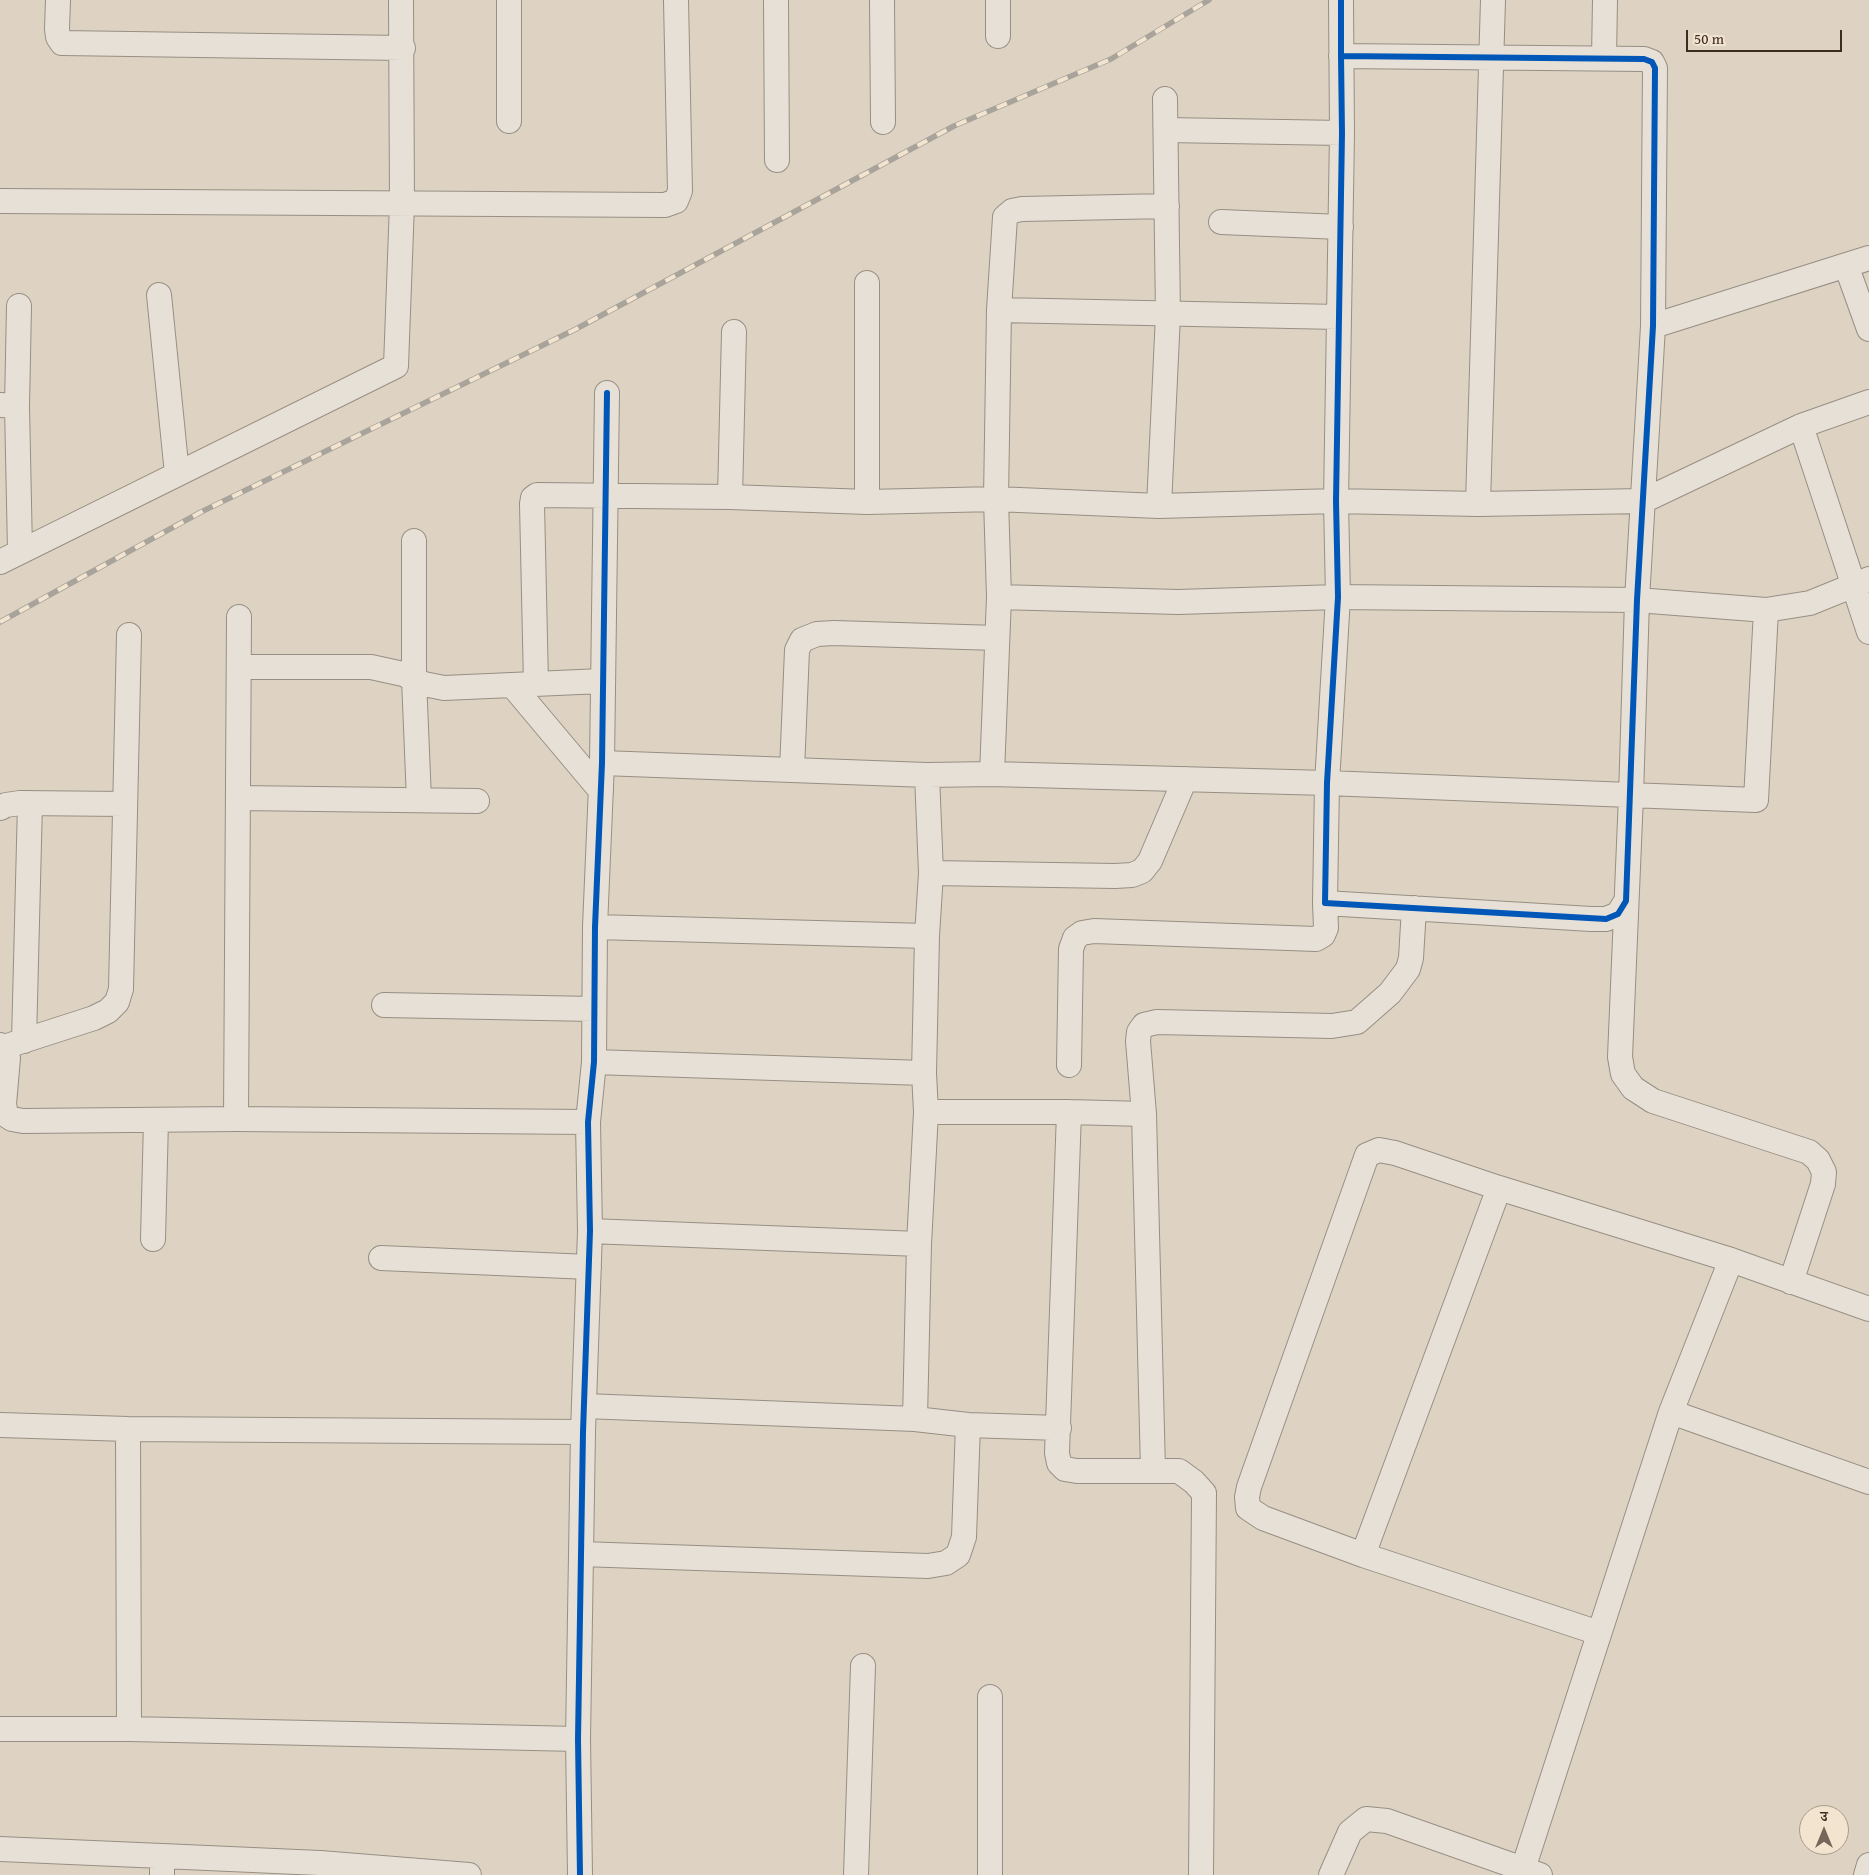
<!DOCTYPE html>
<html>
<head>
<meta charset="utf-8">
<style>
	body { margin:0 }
	#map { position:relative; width:1869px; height:1875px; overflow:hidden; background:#ded3c2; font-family:"Gentium Book Plus","Noto Serif Devanagari",serif }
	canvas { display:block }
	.north { position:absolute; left:1799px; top:1805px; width:50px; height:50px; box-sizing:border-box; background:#f2e4cf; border:1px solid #aa9a89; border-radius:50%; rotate:0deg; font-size:14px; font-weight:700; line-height:20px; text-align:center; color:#3d2c21 }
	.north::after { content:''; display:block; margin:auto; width:18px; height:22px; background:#756659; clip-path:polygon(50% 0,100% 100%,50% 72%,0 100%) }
	.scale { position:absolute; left:1686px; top:30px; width:156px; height:22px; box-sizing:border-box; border:2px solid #3d2c21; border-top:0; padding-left:6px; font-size:15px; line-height:18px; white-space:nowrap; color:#3d2c21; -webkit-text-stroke:4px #f2e4cf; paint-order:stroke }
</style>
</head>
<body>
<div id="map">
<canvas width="1869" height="1875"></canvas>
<div class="north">उ</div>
<div class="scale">50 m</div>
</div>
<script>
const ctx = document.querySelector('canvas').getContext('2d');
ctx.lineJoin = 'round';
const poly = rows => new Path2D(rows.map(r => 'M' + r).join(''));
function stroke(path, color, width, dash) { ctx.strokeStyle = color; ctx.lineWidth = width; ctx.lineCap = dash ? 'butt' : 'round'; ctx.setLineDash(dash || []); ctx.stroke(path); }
const minor = poly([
	[58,0,57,29,58,37,62,43,403,48],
	[509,0,509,121],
	[776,0,777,160],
	[882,0,883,122],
	[998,0,998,36],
	[1341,1,1342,133,1336,501,1338,597,1327,783,1325,903,1591,919,1606,919,1618,914,1626,901],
	[1341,56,1644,59,1652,62,1655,68,1653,326,1637,600,1631,796,1620,1057,1623,1074,1633,1088,1653,1101,1809,1152,1818,1160,1824,1172,1823,1184,1791,1282],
	[1604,58,1605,0],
	[1166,130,1342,133],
	[0,201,665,205,676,201,680,191,676,0],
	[1221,222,1341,227],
	[1846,265,1869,329],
	[867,283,867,502],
	[159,295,177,474],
	[999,310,1339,317],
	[1653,326,1869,258],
	[0,405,17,406,20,551],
	[17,406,19,306],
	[1801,426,1869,632],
	[730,497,734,332],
	[1478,504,1493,0],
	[1159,506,1168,315,1165,99],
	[414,541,414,679,419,800],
	[0,562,396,366,402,203,401,0],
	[999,597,1178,602,1338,597,1637,600,1766,610,1810,603,1869,579],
	[240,667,371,667,403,674,424,684,444,688,602,681],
	[536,684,532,504,533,498,537,495,730,497,867,502,996,499,1159,506,1336,501,1478,504,1643,501,1801,426,1869,402],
	[512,685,601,791],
	[602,763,927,775,992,774,1327,783,1756,800,1766,610],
	[792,770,797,650,802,640,817,634,834,633,997,638],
	[992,774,999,597,996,499,999,310,1005,217,1012,211,1022,209,1167,206],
	[927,775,931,873,927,936,924,1073,926,1112,1069,1112,1144,1114],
	[239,798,477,801],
	[0,808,6,805,20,803,125,804],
	[931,873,1115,876,1132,875,1142,871,1150,861,1185,779],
	[595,927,927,936],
	[384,1005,594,1009],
	[24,1041,30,803],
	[0,1045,4,1047,8,1058,4,1104,6,1115,12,1119,23,1121,236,1119,588,1122],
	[4,1047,94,1018,108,1011,117,1002,121,989,129,635],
	[594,1062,924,1073],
	[1069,1065,1071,949,1075,938,1082,933,1094,931,1316,939,1323,935,1326,928,1325,903],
	[1069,1112,1057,1453,1059,1463,1065,1469,1077,1471,1179,1471,1194,1482,1204,1493,1201,1875],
	[236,1119,239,617],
	[590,1231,919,1244],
	[153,1239,156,1120],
	[381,1258,589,1267],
	[585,1406,915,1419,968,1425,1059,1428],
	[1671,1412,1869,1482],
	[915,1419,919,1244,926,1112],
	[0,1425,128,1429,583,1432],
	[128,1429,129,1729],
	[1153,1470,1144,1114,1138,1041,1139,1032,1144,1025,1157,1022,1332,1026,1357,1022,1390,993,1408,969,1411,958,1414,908],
	[581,1554,928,1566,946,1563,958,1555,964,1537,968,1425],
	[1363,1555,1499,1188],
	[1599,1633,1363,1555,1263,1518,1248,1508,1247,1497,1249,1487,1367,1155,1379,1150,1395,1153,1499,1188,1731,1260,1869,1309],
	[990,1697,990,1875],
	[0,1729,129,1729,578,1739],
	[0,1849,162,1856,162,1875],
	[162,1856,320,1863,469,1875],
	[1523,1869,1671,1412,1731,1260],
	[580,1875,578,1739,583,1432,590,1231,588,1122,594,1062,595,927,602,763,607,393],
	[856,1875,863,1666],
	[1331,1875,1350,1832,1366,1819,1387,1821,1540,1875],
	[1866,1875,1869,1865]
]);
stroke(minor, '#978f84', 26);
stroke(minor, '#e6e0d6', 24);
const rail = poly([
	[0,622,201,512,576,329,954,126,1111,59,1209,0]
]);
stroke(rail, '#a8a39b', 5.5);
stroke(rail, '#f2e4cf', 4, [11]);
stroke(poly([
	[1341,1,1341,56,1342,133,1336,501,1338,597,1327,783,1325,903,1606,919,1618,914,1626,901,1637,600,1653,326,1655,68,1652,62,1644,59,1341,56],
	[580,1875,578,1739,583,1432,590,1231,588,1122,594,1062,595,927,602,763,607,393]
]), '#0057b8', 6);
</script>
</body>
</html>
